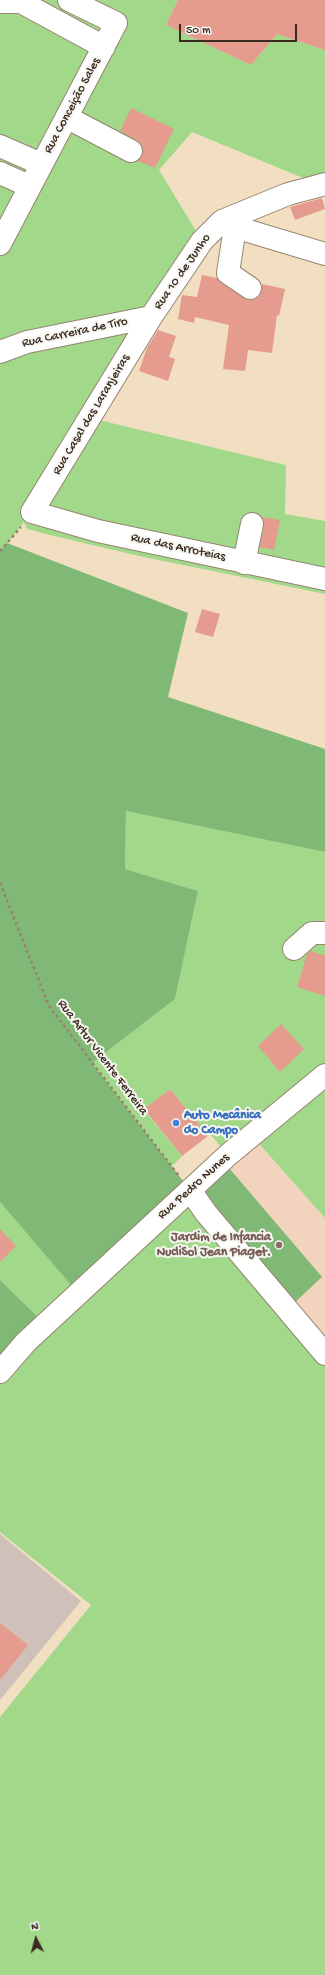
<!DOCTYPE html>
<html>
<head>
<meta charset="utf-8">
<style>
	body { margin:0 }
	#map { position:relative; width:325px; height:1975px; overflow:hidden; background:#f2dfc2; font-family:"Gochi Hand",sans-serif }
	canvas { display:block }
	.north { position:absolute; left:16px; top:1919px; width:40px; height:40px; -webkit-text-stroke:3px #f6f6f2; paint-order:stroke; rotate:354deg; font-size:11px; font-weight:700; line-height:16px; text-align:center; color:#3b2a1e }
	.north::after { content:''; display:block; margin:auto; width:14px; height:18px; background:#3b2a1e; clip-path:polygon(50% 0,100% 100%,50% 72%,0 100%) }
	.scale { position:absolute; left:179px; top:24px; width:118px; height:18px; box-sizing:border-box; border:2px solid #3b2a1e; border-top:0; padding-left:5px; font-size:12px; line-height:14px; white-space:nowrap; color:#3b2a1e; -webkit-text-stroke:3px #f6f6f2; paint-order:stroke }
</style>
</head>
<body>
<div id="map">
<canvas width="325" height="1975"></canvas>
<div class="north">N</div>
<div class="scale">50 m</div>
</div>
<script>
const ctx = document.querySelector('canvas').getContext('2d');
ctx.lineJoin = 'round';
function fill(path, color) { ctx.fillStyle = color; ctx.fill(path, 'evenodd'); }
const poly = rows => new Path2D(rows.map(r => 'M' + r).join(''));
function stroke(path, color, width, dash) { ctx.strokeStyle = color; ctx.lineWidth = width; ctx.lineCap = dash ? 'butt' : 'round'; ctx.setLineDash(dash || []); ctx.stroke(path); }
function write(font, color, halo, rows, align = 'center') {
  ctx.font = font + ' "Gochi Hand",sans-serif'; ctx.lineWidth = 4; ctx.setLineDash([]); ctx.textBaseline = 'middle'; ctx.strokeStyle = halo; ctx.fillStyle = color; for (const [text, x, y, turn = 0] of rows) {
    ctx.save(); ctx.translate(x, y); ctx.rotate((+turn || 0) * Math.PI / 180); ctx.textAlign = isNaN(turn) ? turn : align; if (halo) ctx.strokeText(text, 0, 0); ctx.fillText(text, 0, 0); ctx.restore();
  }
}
fill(poly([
	[251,1136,325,1218,325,1354,190,1190]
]), '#f2d4be');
fill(poly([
	[0,1534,81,1601,0,1700]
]), '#cfc0ba');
fill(poly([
	[0,0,178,0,166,25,251,65,277,34,325,50,325,184,320,185,192,132,159,170,202,241,99,420,286,465,285,514,325,521,325,594,139,556,50,535,27,529,24,522,0,552],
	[126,811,325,852,325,1218,252,1136,228,1155,210,1134,208,1136,170,1089,144,1110,182,1156,172,1166,92,1063,175,999,198,891,125,869],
	[190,1190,325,1357,325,1975,0,1975,0,1717,91,1605,0,1532,0,1372,45,1324,0,1280,0,1202,72,1285]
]), '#a1d889');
fill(poly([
	[7,543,188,613,168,697,325,749,325,852,126,811,125,869,198,891,175,999,92,1063,190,1190,72,1286,0,1202,0,551],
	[229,1168,322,1277,291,1306,202,1196],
	[0,1280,45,1324,0,1372]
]), '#80b875');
fill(poly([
	[178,0,325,0,325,50,277,34,251,65,166,25],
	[131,108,174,129,155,168,138,161,143,151,142,145,137,140,120,131],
	[322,198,325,209,295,220,290,207],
	[202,275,217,278,221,283,249,300,255,299,260,295,262,284,285,289,279,316,277,315,272,353,248,350,245,371,223,369,229,325,195,317,194,323,178,319,182,295,197,297],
	[158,330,176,336,169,357,175,359,168,381,139,371,147,348],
	[262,517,280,520,274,550,260,547,264,526],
	[202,609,220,614,213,637,195,632],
	[311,951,325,956,325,996,297,987,307,954],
	[281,1024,304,1049,280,1072,258,1046],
	[170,1089,208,1136,182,1156,144,1109],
	[0,1229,16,1246,0,1262],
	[0,1623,28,1645,0,1680]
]), '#e59b8d');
const minor = poly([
	[0,2,21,2,104,47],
	[68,118,131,151],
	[0,146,41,164],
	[0,173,29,186],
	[325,184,288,194,222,221,202,241,151,317,32,512,98,531,325,579],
	[222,221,235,227,325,254],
	[235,227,228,273,250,288],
	[0,244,116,23,69,0],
	[0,352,27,342,151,317],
	[244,563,252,524],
	[294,949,312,933,325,933],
	[190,1190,206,1213,325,1354],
	[0,1372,26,1342,228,1155,325,1075]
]);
stroke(minor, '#968470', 24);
stroke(poly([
	[0,551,21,527],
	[0,883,49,1006,179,1176]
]), '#968470', 2.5, [3, 3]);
stroke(minor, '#fff', 22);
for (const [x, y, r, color] of [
	[176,1123,4,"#3f7fe0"],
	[279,1245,4,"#8d6e63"]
]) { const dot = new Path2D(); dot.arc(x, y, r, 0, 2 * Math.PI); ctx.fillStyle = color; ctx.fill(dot); stroke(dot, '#f6f6f2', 1.5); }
write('13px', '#3b2a1e', '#f6f6f2', [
	["Rua Conceição Sales",73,106,-62],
	["Rua 10 de Junho",183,272,-55],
	["Rua Carreira de Tiro",75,333,-12],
	["Rua Casal das Laranjeiras",92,415,-59],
	["Rua das Arroteias",178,548,12],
	["Rua Artur Vicente Ferreira",102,1058,53],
	["Rua Pedro Nunes",194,1187,-42]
]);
write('bold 13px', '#366cbe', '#f6f6f2', [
	["Auto Mecânica",184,1116],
	["do Campo",184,1131]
], 'left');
write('bold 13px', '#785e54', '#f6f6f2', [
	["Jardim de Infancia",271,1238],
	["NucliSol Jean Piaget.",271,1253]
], 'right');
</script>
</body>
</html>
